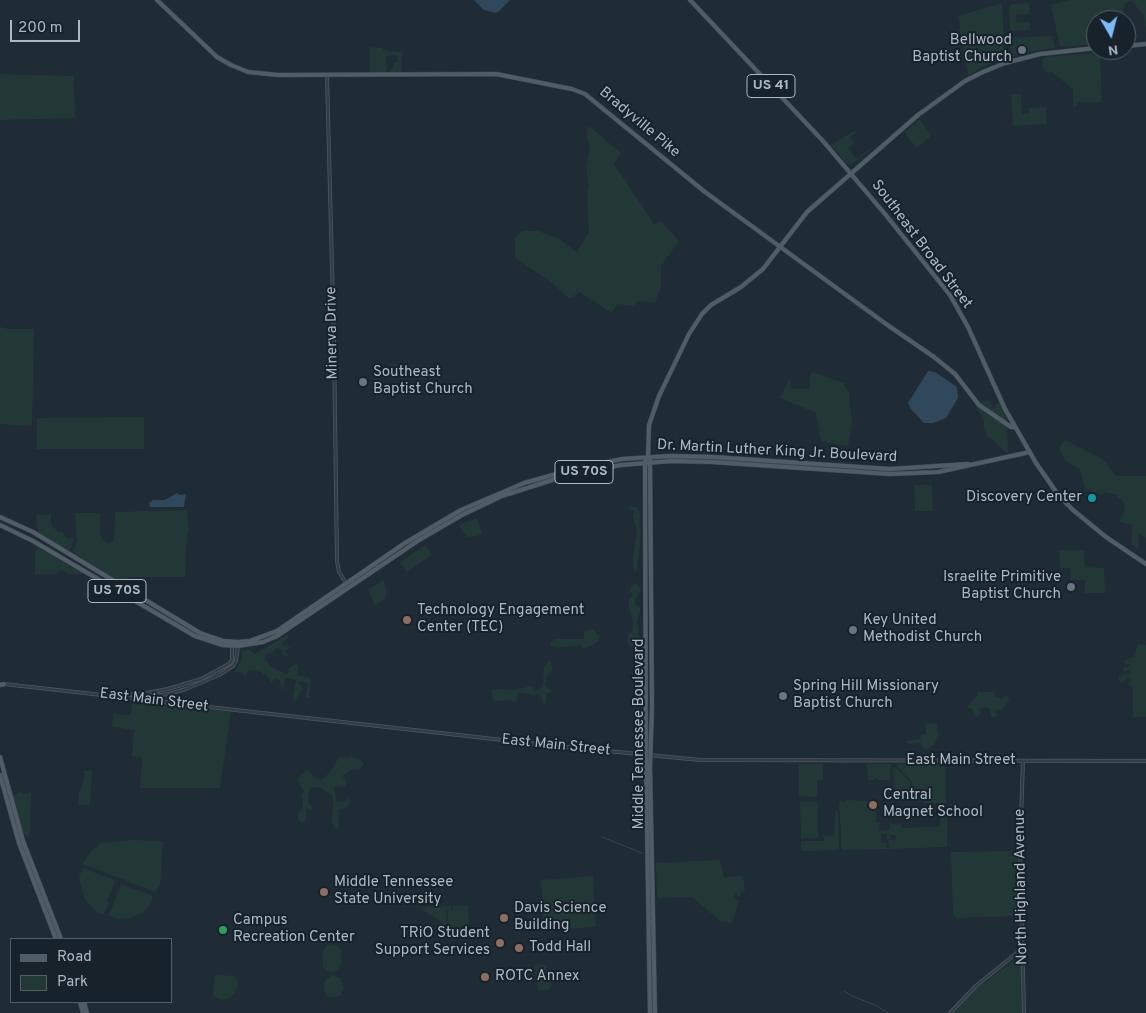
<!DOCTYPE html>
<html>
<head>
<meta charset="utf-8">
<style>
	body { margin:0 }
	#map { position:relative; width:1146px; height:1013px; overflow:hidden; background:#1f2b35; font-family:Overpass,sans-serif }
	canvas { display:block }
	.legend { position:absolute; left:10px; top:938px; width:162px; height:65px; box-sizing:border-box; background:#18222a; border:1px solid #535e67; margin:0; padding:6px 9px; list-style:none; font-size:15px; color:#acb8c3 }
	.legend li { display:flex; align-items:center; gap:10px; height:25px }
	.legend b { width:25px; border:1px solid #535e67 }
	.north { position:absolute; left:1086px; top:10px; width:50px; height:50px; box-sizing:border-box; background:#18222a; border:1px solid #535e67; border-radius:50%; rotate:172deg; font-size:14px; font-weight:700; line-height:20px; text-align:center; color:#acb8c3 }
	.north::after { content:''; display:block; margin:auto; width:18px; height:22px; background:#7dbcf8; clip-path:polygon(50% 0,100% 100%,50% 72%,0 100%) }
	.scale { position:absolute; left:10px; top:20px; width:70px; height:22px; box-sizing:border-box; border:2px solid #acb8c3; border-top:0; padding-left:6px; font-size:15px; line-height:18px; white-space:nowrap; color:#acb8c3; -webkit-text-stroke:4px #18222a; paint-order:stroke }
</style>
</head>
<body>
<div id="map">
<canvas width="1146" height="1013"></canvas>
<ul class="legend">
<li><b style="height:6px;background:#505c66"></b>Road</li>
<li><b style="height:14px;background:#223837"></b>Park</li>
</ul>
<div class="north">N</div>
<div class="scale">200 m</div>
</div>
<script>
const ctx = document.querySelector('canvas').getContext('2d');
ctx.lineJoin = 'round';
function fill(path, color) { ctx.fillStyle = color; ctx.fill(path, 'evenodd'); }
const poly = rows => new Path2D(rows.map(r => 'M' + r).join(''));
function stroke(path, color, width, dash) { ctx.strokeStyle = color; ctx.lineWidth = width; ctx.lineCap = dash ? 'butt' : 'round'; ctx.setLineDash(dash || []); ctx.stroke(path); }
function write(font, color, halo, rows, align = 'center') {
  ctx.font = font + ' Overpass,sans-serif'; ctx.lineWidth = 4; ctx.setLineDash([]); ctx.textBaseline = 'middle'; ctx.strokeStyle = halo; ctx.fillStyle = color; for (const [text, x, y, turn = 0] of rows) {
    ctx.save(); ctx.translate(x, y); ctx.rotate((+turn || 0) * Math.PI / 180); ctx.textAlign = isNaN(turn) ? turn : align; if (halo) ctx.strokeText(text, 0, 0); ctx.fillText(text, 0, 0); ctx.restore();
  }
}
fill(poly([
	[1069,0,1146,0,1146,30,1144,16,1132,1,1125,3,1122,20,1096,20,1096,44,1060,47,1051,5],
	[1002,3,1005,58,984,66,968,76,958,16],
	[1029,3,1030,14,1016,14,1016,22,1030,22,1030,30,1010,31,1009,6,1013,4],
	[1052,36,1055,48,1028,52,1011,57,1010,38],
	[370,47,383,48,383,50,402,52,402,73,391,73,390,71,390,70,393,69,393,64,398,62,397,55,386,56,387,73,370,73],
	[1100,52,1102,102,1078,102,1077,106,1073,107,1073,90,1051,71,1047,73,1043,70,1042,59,1045,57],
	[0,74,74,76,75,118,0,120],
	[1011,94,1021,94,1022,114,1029,114,1029,108,1046,107,1047,124,1013,126],
	[920,119,931,136,917,148,906,135,906,131],
	[589,126,621,153,614,164,654,224,661,221,679,241,661,266,661,286,655,303,638,301,634,306,617,304,612,313,579,292,571,298,567,297,551,282,515,258,515,237,523,231,538,231,558,238,577,252,589,232,587,192,589,187,586,166,590,149,586,130],
	[854,131,856,132,850,138,854,143,848,148,857,159,871,148,872,149,851,165,847,164,831,145],
	[0,327,9,329,34,329,32,426,0,424],
	[390,364,431,366,433,376,420,380,419,380,415,368,391,368],
	[813,372,843,383,849,393,852,423,848,446,821,441,816,413,780,398,790,377,791,389,810,389,810,375],
	[985,400,990,401,993,408,999,402,1007,419,1008,452,1005,452,991,438,988,437,984,429,984,419,975,406],
	[144,417,144,449,37,449,37,418],
	[1065,440,1103,459,1116,476,1146,476,1146,538,1139,533,1138,549,1131,545,1132,525,1119,522,1125,508,1124,503,1116,495,1105,492,1103,495,1085,489,1080,469,1065,461,1059,447],
	[914,485,932,485,933,511,915,511],
	[628,507,637,507,640,515,639,527,641,531,640,545,637,571,635,573,633,566,634,547,637,531,633,517,634,511],
	[187,510,189,531,187,534,185,577,128,577,123,584,75,554,73,551,77,541,75,513,100,513,100,533,102,539,108,543,114,541,115,512],
	[51,514,51,526,57,530,57,532,63,532,66,538,74,538,71,548,67,550,40,533,38,529,36,515],
	[475,519,477,519,482,534,476,536,468,537,462,531,459,525],
	[426,545,432,555,407,572,400,562],
	[39,548,41,549,83,574,68,574,62,570,55,574,35,574,35,551],
	[1059,550,1084,550,1085,567,1104,568,1105,593,1085,593,1085,580,1070,580,1070,568,1060,568],
	[383,580,387,590,386,598,375,606,368,590],
	[634,584,637,584,641,591,635,600,635,604,640,607,640,612,637,622,639,630,638,634,641,638,639,642,642,646,639,656,638,655,637,646,629,646,627,643,628,633,632,632,633,621,629,609,629,600,633,595,630,591,631,586],
	[592,629,600,637,598,642,585,649,579,645,563,647,550,646,551,642,556,639,584,639,584,631],
	[288,634,289,638,282,643,283,646,291,647,285,651,289,655,285,656,282,654,282,650,277,648,272,653,267,654,265,659,270,666,286,674,289,672,288,669,295,664,298,666,297,675,311,678,309,698,305,697,308,684,300,681,298,683,302,686,303,690,298,695,296,701,293,697,296,680,293,679,285,678,283,692,280,680,275,679,271,683,269,678,261,672,250,670,248,671,246,676,242,673,234,672,241,661,242,651,249,650,255,654],
	[1138,644,1146,645,1146,717,1133,717,1133,689,1129,684,1131,680,1128,678,1121,683,1119,681,1119,675,1132,673,1129,670,1123,672,1124,667,1128,667,1131,664,1125,664,1124,661,1130,658,1134,658],
	[549,660,551,661,552,669,546,678,545,686,551,690,551,693,547,693,545,706,544,705,541,696,538,694,532,696,531,694,519,693,516,703,512,700,495,701,492,699,492,690,493,689,514,690,527,687,532,687,534,691,541,689,543,685,544,668],
	[978,692,993,692,996,697,999,697,1001,700,1002,697,1007,696,1010,699,1002,710,996,710,997,716,994,717,991,717,990,709,987,707,980,709,981,714,976,717,972,709,967,707,971,701,976,698],
	[134,700,231,712,220,788,140,788,142,758,132,756,134,730,112,727,113,714,131,715,132,702,134,702],
	[927,723,938,724,937,730,939,733,934,745,926,750,921,746,921,743,908,744,906,741,920,739,921,734,925,735,927,729,925,725],
	[351,756,361,760,364,764,360,770,351,770,342,776,345,779,346,785,344,787,334,786,336,801,345,802,347,798,351,802,347,808,339,809,338,828,334,828,332,823,333,802,332,795,321,788,312,787,310,789,308,802,309,804,313,807,312,811,306,809,306,819,302,823,298,819,298,813,303,807,303,800,301,796,304,791,298,781,298,777,307,770,314,777,322,780,328,774,338,759,341,757,349,758],
	[799,764,823,764,823,780,817,780,817,797,799,796],
	[867,764,892,764,890,768,890,783,889,780,878,780,878,778,875,778,875,780,868,780],
	[898,764,946,764,946,803,925,803,916,799,913,794,911,781,898,768,896,765],
	[896,768,910,782,910,789,905,793,895,794,893,769],
	[83,771,92,771,90,805,78,805,79,794,85,775],
	[22,792,23,794,31,792,30,834,26,836,23,833,12,796],
	[841,800,844,802,845,800,876,801,876,821,877,823,880,822,879,829,882,830,889,830,890,821,892,824,900,825,901,823,902,828,909,828,909,826,910,828,920,827,921,826,922,827,930,827,931,826,932,827,940,827,940,808,930,808,929,810,928,808,945,807,947,809,947,846,946,847,889,849,888,840,895,840,896,836,890,835,890,839,887,839,887,834,881,834,881,843,887,843,887,849,843,850,841,848,841,834,839,804],
	[800,802,816,802,818,804,818,836,817,838,801,838],
	[835,811,838,811,839,850,801,851,801,841,824,841,823,834,824,836,834,835],
	[133,840,163,841,160,885,155,892,83,864,90,852,101,843],
	[1017,851,1019,915,1018,916,957,918,953,915,951,852],
	[720,860,724,877,743,876,745,890,740,894,740,897,737,896,737,894,735,894,734,898,739,900,732,923,721,922,692,897,657,898,656,863],
	[83,868,114,880,115,883,107,900,109,903,103,915,93,909,84,898,79,877],
	[593,876,596,927,544,930,541,880],
	[121,884,153,896,150,906,142,913,130,918,117,919,109,915],
	[468,905,469,925,461,926,461,918,461,935,458,935,449,927,447,911,453,910,453,906],
	[451,906,452,910,446,910,447,926,423,910,423,907],
	[334,944,338,946,341,950,342,964,339,970,331,972,327,971,323,967,322,953,327,945],
	[1018,957,1021,959,1022,1013,953,1013,976,989],
	[536,964,546,965,552,985,548,990,538,991,535,972,537,972,534,968],
	[216,975,236,976,238,984,237,990,230,998,221,1000,213,996,214,977],
	[333,975,340,978,344,987,341,995,334,998,329,997,325,994,324,985,326,979]
]), '#223837');
fill(poly([
	[474,0,510,0,498,12,495,13,484,10],
	[928,371,935,372,957,387,958,398,946,418,933,423,924,423,911,409,908,403],
	[177,493,179,495,186,494,184,507,150,507,149,503,153,500,165,500]
]), '#30485b');
stroke(poly([
	[602,837,642,853],
	[844,991,852,996,875,1005,888,1013]
]), '#30485b', 1);
const minor = poly([
	[327,75,334,345,337,561,339,572,346,583],
	[4,684,556,746,700,760,1146,761],
	[117,696,146,693,168,689,201,679,229,664,232,660,232,646],
	[137,698,169,694,186,689,219,675,233,666,236,661,238,646],
	[1023,761,1020,847,1024,1013],
	[950,1013,976,986,1023,948]
]);
const major = poly([
	[157,0,217,57,231,65,248,72,278,75,496,74,572,89,585,94,705,192,886,324,934,357,955,374,979,405,1011,427,1015,427],
	[690,0,823,141,885,214,950,295,968,327,1005,409,1036,463,1059,496,1073,510,1106,537,1146,564],
	[1126,46,1146,44],
	[650,461,652,707,650,767,655,1013],
	[0,517,33,532,200,633,223,641,238,642,250,641,277,631,405,543,461,510,524,483,578,468,622,459,671,456,713,457,890,469,968,464],
	[0,525,33,541,195,636,222,645,238,646,263,642,277,636,419,540,462,515,502,496,565,476,621,465,672,461,712,462,890,474,938,472,1030,452],
	[0,685,4,684],
	[0,757,23,841,61,939],
	[0,775,19,843,56,939],
	[80,1002,83,1013],
	[84,1002,87,1013],
	[650,1013,646,766,645,474,645,462,648,457,649,425,659,396,689,334,702,314,711,305,741,287,763,269,807,212,918,115,965,81,983,72,1005,63,1040,54,1096,48]
]);
stroke(minor, '#4d5861', 4);
stroke(major, '#3c464f', 5);
stroke(minor, '#323d46', 2.5);
stroke(major, '#505c66', 4);
for (const [x, y, r, color] of [
	[1022,50,5,"#6b7280"],
	[363,382,5,"#6b7280"],
	[1092,498,5,"#0f9aa8"],
	[1071,587,5,"#6b7280"],
	[407,620,5,"#8d6e63"],
	[853,630,5,"#6b7280"],
	[783,696,5,"#6b7280"],
	[873,805,5,"#8d6e63"],
	[324,892,5,"#8d6e63"],
	[504,918,5,"#8d6e63"],
	[223,930,5,"#2e9e5b"],
	[500,943,5,"#8d6e63"],
	[519,948,5,"#8d6e63"],
	[485,977,5,"#8d6e63"]
]) { const dot = new Path2D(); dot.arc(x, y, r, 0, 2 * Math.PI); ctx.fillStyle = color; ctx.fill(dot); stroke(dot, '#18222a', 2); }
for (const [x, y, w] of [
	[771,86,48],
	[584,472,58],
	[117,591,58]
]) { const box = new Path2D(); box.roundRect(x - w / 2, y - 11.5, w, 23, 4); ctx.fillStyle = '#18222a'; ctx.fill(box); stroke(box, '#acb8c3', 1); }
write('bold 14px', '#acb8c3', null, [
	["US 41",771,86],
	["US 70S",584,472],
	["US 70S",117,591]
]);
write('15px', '#acb8c3', '#18222a', [
	["Bellwood",1012,41,"right"],
	["Baptist Church",1012,58,"right"],
	["Southeast",373,373],
	["Baptist Church",373,390],
	["Discovery Center",1082,498,"right"],
	["Israelite Primitive",1061,578,"right"],
	["Baptist Church",1061,595,"right"],
	["Technology Engagement",417,611],
	["Center (TEC)",417,628],
	["Key United",863,621],
	["Methodist Church",863,638],
	["Spring Hill Missionary",793,687],
	["Baptist Church",793,704],
	["Central",883,796],
	["Magnet School",883,813],
	["Middle Tennessee",334,883],
	["State University",334,900],
	["Davis Science",514,909],
	["Building",514,926],
	["Campus",233,921],
	["Recreation Center",233,938],
	["TRiO Student",490,934,"right"],
	["Support Services",490,951,"right"],
	["Todd Hall",529,948],
	["ROTC Annex",495,977]
], 'left');
write('15px', '#acb8c3', '#18222a', [
	["Bradyville Pike",639,123,40],
	["Southeast Broad Street",921,245,53],
	["Minerva Drive",333,333,-91],
	["Dr. Martin Luther King Jr. Boulevard",777,452,3],
	["East Main Street",154,701,7],
	["Middle Tennessee Boulevard",640,734,-90],
	["East Main Street",556,746,6],
	["East Main Street",961,761],
	["North Highland Avenue",1022,887,-91]
]);
</script>
</body>
</html>
